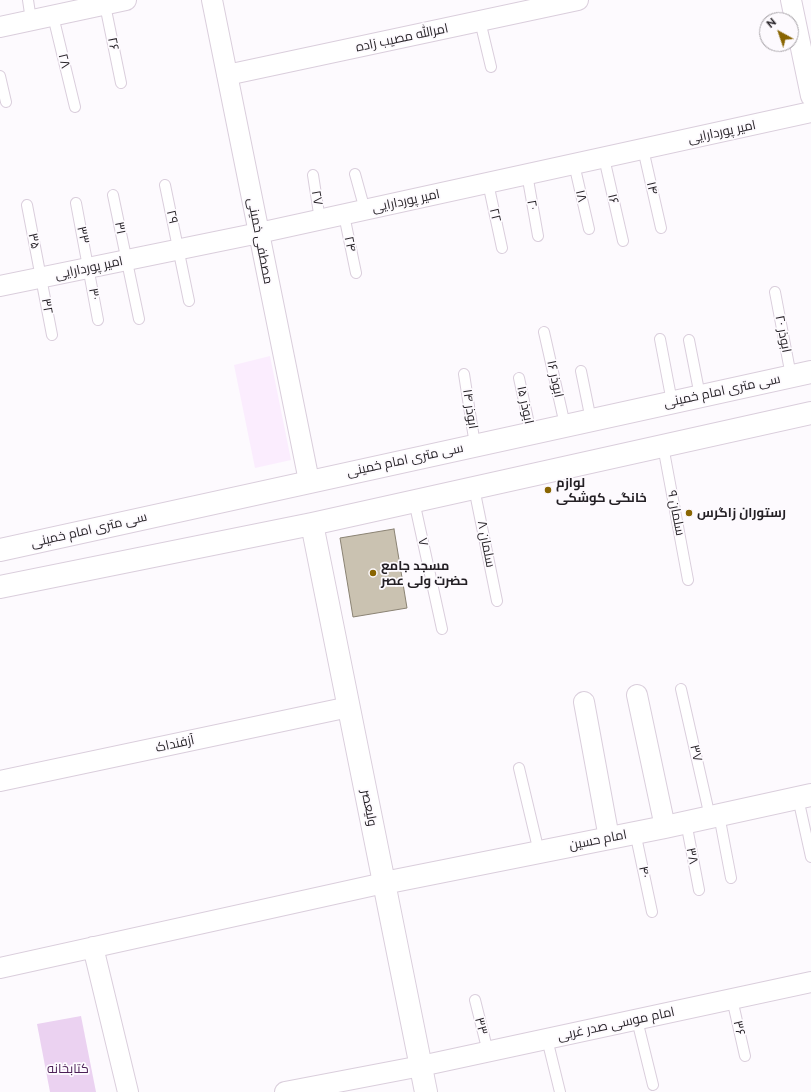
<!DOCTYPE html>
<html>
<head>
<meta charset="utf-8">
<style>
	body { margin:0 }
	#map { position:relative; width:811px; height:1092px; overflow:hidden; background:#fdfafe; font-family:Raleway,sans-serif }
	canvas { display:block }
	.north { position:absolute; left:759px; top:12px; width:40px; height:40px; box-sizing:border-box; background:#fdfafe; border:1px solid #a6a2a7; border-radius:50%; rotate:320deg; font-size:11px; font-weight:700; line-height:16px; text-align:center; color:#231f24 }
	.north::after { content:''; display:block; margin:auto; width:14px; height:18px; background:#896502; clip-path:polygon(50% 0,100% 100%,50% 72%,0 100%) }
</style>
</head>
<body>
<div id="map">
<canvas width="811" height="1092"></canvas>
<div class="north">N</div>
</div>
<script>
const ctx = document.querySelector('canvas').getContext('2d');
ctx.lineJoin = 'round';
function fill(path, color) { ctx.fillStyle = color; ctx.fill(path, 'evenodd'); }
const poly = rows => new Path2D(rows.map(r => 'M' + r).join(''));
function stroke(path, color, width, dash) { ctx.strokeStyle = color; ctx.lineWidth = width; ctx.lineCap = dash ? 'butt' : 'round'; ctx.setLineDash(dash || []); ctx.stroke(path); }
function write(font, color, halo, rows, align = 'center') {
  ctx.font = font + ' Raleway,Cairo,sans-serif'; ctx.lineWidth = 3.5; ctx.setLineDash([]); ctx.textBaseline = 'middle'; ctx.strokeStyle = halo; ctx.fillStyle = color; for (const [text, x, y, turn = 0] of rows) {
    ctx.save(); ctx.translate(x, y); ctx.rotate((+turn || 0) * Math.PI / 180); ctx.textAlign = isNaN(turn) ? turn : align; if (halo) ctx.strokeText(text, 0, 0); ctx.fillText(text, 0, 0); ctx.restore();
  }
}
fill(poly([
	[270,356,291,460,255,468,234,365]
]), '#fbedfe');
fill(poly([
	[81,1016,96,1092,50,1092,37,1024]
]), '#ebd2f1');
const building = poly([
	[394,529,407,608,353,617,340,538,394,529]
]);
fill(building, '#cac2b1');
stroke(building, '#8a8273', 1);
const lane = poly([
	[28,0,31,20],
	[105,5,121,83],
	[53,16,75,107],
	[480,21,491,67],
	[0,76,6,102],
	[643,149,661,228],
	[604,158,623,241],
	[574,164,589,229],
	[355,174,365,210],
	[527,174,538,236],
	[313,175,320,220],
	[488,183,502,248],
	[165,185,189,301],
	[113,195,139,319],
	[76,203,98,320],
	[27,205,52,335],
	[344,215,356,273],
	[775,292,791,376],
	[544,332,565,425],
	[660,339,672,402],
	[689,340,700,396],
	[581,371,591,420],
	[464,374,475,445],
	[519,378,531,433],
	[663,446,688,580],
	[474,488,497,601],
	[414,501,442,629],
	[681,689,710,817],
	[519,768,539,852],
	[798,798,811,857],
	[719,815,731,878],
	[686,822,699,890],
	[635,832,652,912],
	[732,999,745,1056],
	[475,1000,488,1052],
	[637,1020,653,1085],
	[547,1039,560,1092]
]);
const street = poly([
	[212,0,309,481],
	[791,0,811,96],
	[0,27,126,0],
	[227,75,578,0],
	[0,286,259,233,811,112],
	[637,695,665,827],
	[584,702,609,838],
	[0,781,349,707],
	[93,947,128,1092],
	[0,968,384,883],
	[285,1092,421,1066,811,982]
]);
const secondary = poly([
	[312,524,426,1092],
	[0,550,811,372],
	[0,587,312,524,811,413],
	[384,883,665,827,811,795]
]);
stroke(lane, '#dacedc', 12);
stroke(street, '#dacedc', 22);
stroke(secondary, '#dacedc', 24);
stroke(lane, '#fff', 10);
stroke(street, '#fff', 20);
stroke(secondary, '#fff', 22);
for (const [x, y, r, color] of [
	[548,490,4,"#896502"],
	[689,513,4,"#896502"],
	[373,573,4,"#896502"]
]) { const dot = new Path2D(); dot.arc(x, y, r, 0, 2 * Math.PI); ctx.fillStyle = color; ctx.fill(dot); stroke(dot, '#fdfafe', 1.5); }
write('13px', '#231f24', '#fdfafe', [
	["امرالله مصیب زاده",402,38,-12],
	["۲۶",113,44,79],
	["۲۸",64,61,76],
	["امیر پوردارایی",722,132,-12],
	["۱۴",652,188,77],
	["۱۸",581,196,77],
	["۲۷",317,198,80],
	["۱۶",613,199,77],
	["امیر پوردارایی",406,201,-12],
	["۲۰",532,205,80],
	["۲۲",495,215,77],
	["۲۹",172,217,77],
	["۳۱",120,228,79],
	["۳۳",83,235,78],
	["۳۵",34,241,78],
	["مصطفی خمینی",260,241,79],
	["۲۴",350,244,78],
	["امیر پوردارایی",89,268,-12],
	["۳۰",94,294,80],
	["۳۲",47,306,80],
	["ابوذر ۲۰",783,334,79],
	["ابوذر ۱۶",555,379,78],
	["سی متری امام خمینی",722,391,-12],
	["ابوذر ۱۵",525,405,78],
	["ابوذر ۱۴",470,409,81],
	["سی متری امام خمینی",405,460,-12],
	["سلمان ۹",676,513,79],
	["سی متری امام خمینی",89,530,-13],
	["۷",423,542,78],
	["سلمان ۸",486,544,79],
	["آزفنداک",175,744,-12],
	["۳۷",696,753,77],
	["وليعصر",369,808,79],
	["امام حسین",598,840,-11],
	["۳۸",692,856,79],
	["۴۰",644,872,78],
	["امام موسی صدر غربی",616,1024,-12],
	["۳۳",481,1026,76],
	["۳۶",739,1028,77]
]);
write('bold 13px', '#231f24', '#fdfafe', [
	["لوازم",556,483],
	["خانگی کوشکی",556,498],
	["رستوران زاگرس",697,513],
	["مسجد جامع",381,566],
	["حضرت ولی عصر",381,581]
], 'left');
write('13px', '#4b1f56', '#fdfafe', [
	["کتابخانه",68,1069]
]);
</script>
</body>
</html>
